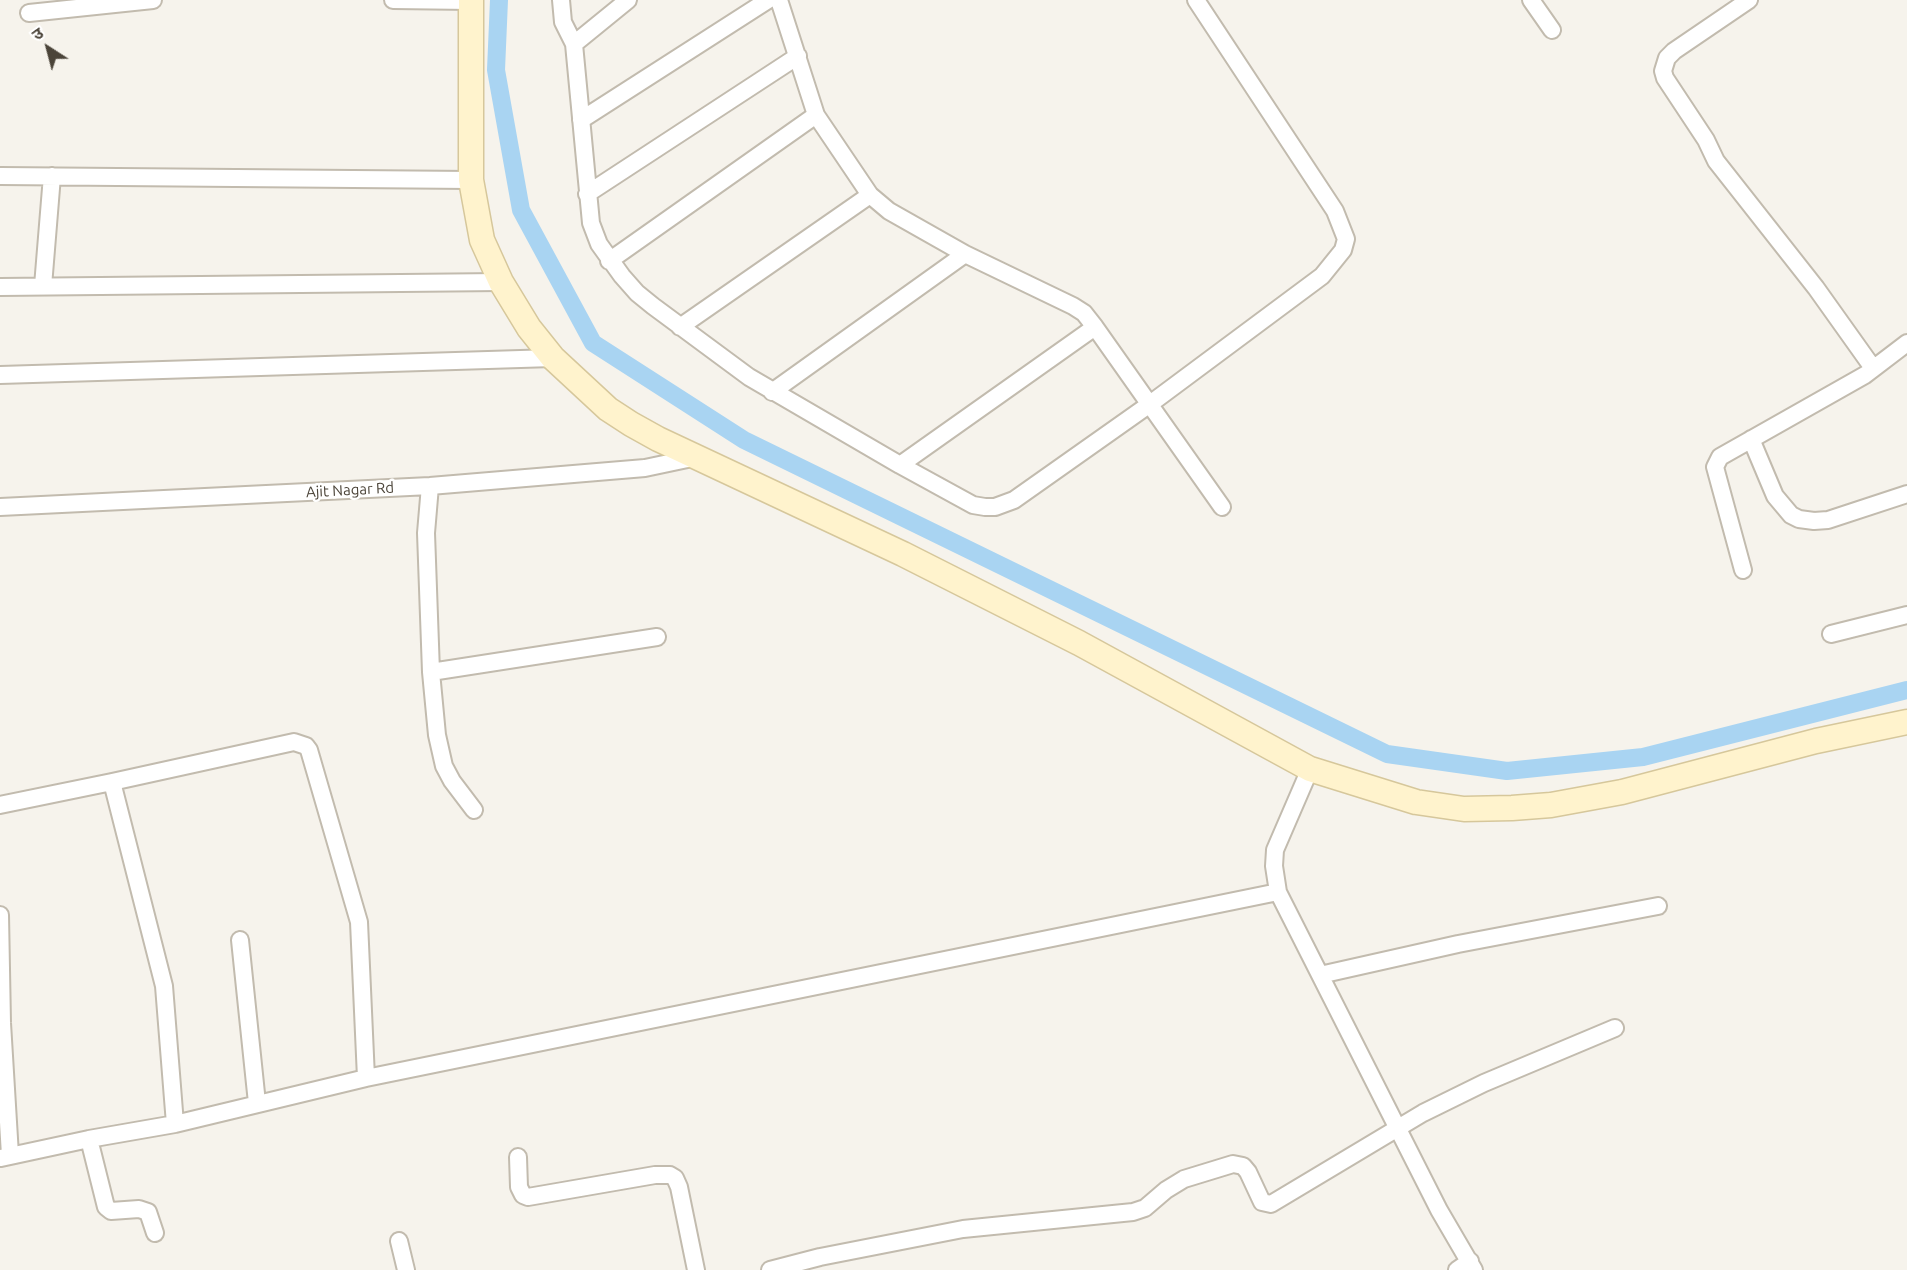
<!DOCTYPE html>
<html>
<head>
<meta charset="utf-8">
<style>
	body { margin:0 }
	#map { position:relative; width:1907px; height:1270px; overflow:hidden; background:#f6f3ec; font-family:Ubuntu,"Noto Sans Devanagari",sans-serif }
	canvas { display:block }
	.north { position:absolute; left:18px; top:18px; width:60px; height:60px; -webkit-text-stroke:4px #fff; paint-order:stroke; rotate:324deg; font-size:16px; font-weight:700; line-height:24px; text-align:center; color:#4b4439 }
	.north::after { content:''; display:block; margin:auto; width:21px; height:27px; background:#4b4439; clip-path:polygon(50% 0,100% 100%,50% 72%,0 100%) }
</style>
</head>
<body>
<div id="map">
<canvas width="1907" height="1270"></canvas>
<div class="north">उ</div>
</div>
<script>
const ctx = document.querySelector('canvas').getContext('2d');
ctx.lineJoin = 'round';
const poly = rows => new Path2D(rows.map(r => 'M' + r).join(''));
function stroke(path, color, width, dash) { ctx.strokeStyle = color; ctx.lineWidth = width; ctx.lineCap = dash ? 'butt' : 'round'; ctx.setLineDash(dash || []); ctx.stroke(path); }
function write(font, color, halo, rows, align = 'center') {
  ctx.font = font + ' Ubuntu,sans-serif'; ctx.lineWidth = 5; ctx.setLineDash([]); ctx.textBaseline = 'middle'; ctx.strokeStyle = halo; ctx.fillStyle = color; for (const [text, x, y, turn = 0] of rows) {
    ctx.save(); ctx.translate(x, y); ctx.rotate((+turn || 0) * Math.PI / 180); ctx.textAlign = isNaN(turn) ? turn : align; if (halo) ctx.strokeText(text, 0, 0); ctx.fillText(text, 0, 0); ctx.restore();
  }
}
stroke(poly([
	[499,0,496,70,521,210,593,343,744,440,1387,754,1507,771,1643,757,1907,690]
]), '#a9d4f2', 18);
const street = poly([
	[393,0,471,1],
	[561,0,563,22,574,44,591,223,599,244,622,276,637,293,653,306,749,377,900,465,973,505,985,507,995,507,1014,500,1150,404,1322,276,1343,250,1346,239,1335,211,1196,0],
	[779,0,816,115,870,195,889,211,965,254,1073,306,1084,313,1095,327,1222,507],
	[1531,0,1552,30],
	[1749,0,1674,51,1667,58,1663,71,1665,78,1706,140,1716,161,1816,288,1873,368],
	[29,13,153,0],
	[574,44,628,0],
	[581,120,768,0],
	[0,176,471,180],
	[587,194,798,56],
	[609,261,816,115],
	[43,286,52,176],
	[0,287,501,282],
	[680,327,870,195],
	[0,375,553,358],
	[772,392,965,254],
	[1751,439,1775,496,1791,515,1799,519,1814,521,1828,520,1907,494],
	[900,465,1095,327],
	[430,486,426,533,431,672,657,637],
	[0,507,430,486,645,468,697,457],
	[1743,570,1715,467,1720,457,1865,375,1907,343],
	[1831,634,1907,615],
	[431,672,437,735,444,766,452,781,474,810],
	[1310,769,1275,850,1274,866,1278,892,1439,1210,1474,1270],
	[112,782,164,986,175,1124],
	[0,805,112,782,294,742,306,746,309,750,359,922,366,1078],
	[0,915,2,1023,10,1155],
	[240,940,257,1103],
	[1320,975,1458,944,1658,906],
	[89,1139,175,1124,366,1078,1278,892],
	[518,1157,519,1187,523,1195,528,1197,655,1175,670,1175,675,1178,679,1187,696,1270],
	[1,1158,89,1139,106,1207,111,1211,139,1209,148,1212,155,1233],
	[399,1241,406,1270],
	[770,1270,820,1257,963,1229,1133,1212,1145,1208,1166,1190,1184,1179,1233,1164,1243,1166,1248,1172,1262,1202,1271,1204,1423,1113,1484,1083,1615,1028],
	[1457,1270,1470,1261]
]);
const secondary = poly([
	[471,0,471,180,482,240,501,282,529,328,553,358,608,409,631,424,658,439,903,554,1079,643,1310,769,1416,802,1464,809,1512,808,1551,805,1622,792,1816,741,1907,722]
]);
stroke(street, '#c2bbae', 20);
stroke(secondary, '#d6c79b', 27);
stroke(street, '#fff', 16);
stroke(secondary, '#fff3cd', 24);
write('15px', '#4b4439', '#fff', [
	["Ajit Nagar Rd",350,490,-3]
]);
</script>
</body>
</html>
